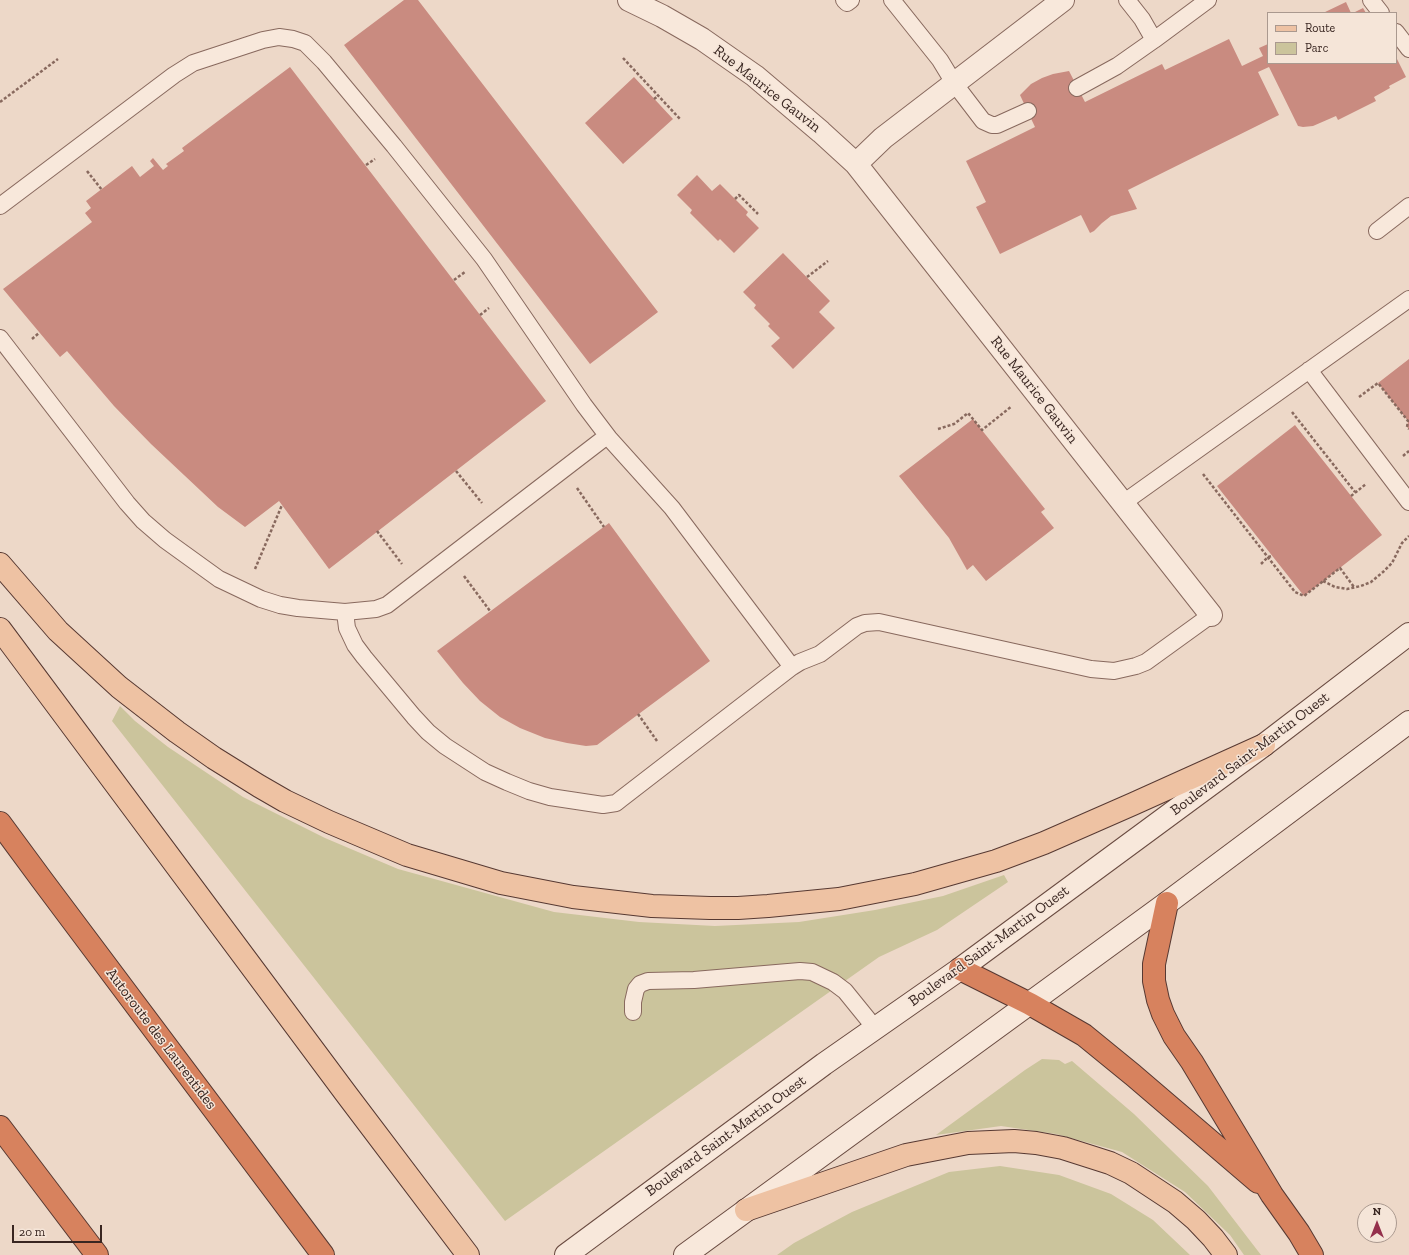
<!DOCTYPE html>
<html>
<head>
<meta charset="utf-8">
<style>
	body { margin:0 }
	#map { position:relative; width:1409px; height:1255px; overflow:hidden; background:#edd8c8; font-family:"Zilla Slab",serif }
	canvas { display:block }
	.legend { position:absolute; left:1267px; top:12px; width:130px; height:52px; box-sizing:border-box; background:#f5e5d8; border:1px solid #aa998f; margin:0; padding:5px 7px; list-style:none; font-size:12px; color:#392621 }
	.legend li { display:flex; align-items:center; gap:8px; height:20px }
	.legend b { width:20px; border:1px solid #aa998f }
	.north { position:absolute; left:1357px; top:1203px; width:40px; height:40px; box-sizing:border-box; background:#f5e5d8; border:1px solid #aa998f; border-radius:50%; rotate:0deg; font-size:11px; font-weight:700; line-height:16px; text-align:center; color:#392621 }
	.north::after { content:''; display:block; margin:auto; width:14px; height:18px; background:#95304c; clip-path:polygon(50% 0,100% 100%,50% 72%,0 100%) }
	.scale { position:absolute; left:12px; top:1225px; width:90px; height:18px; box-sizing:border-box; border:2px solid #392621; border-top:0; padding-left:5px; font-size:12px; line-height:14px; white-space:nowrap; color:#392621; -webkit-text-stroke:3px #f5e5d8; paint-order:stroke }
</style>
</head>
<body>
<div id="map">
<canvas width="1409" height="1255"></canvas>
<ul class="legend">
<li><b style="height:5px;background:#eec2a3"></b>Route</li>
<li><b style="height:11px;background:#cbc49c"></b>Parc</li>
</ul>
<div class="north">N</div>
<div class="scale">20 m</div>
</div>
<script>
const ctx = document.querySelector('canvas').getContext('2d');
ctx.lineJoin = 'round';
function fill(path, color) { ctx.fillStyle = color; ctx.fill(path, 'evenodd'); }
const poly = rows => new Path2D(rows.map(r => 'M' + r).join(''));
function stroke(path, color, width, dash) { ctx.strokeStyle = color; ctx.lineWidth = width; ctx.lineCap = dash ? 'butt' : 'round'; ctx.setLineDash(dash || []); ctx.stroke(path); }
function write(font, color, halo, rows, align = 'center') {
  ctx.font = font + ' "Zilla Slab",serif'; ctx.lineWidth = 3; ctx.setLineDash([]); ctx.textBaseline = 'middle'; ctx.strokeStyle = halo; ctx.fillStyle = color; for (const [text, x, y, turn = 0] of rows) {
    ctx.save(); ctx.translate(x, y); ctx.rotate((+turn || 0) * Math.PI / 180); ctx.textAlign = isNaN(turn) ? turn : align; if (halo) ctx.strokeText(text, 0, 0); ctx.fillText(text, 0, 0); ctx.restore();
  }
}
fill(poly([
	[120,706,135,721,168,747,243,797,325,838,398,869,554,912,639,922,715,926,799,922,875,910,943,896,1004,875,1008,882,937,930,879,957,505,1221,112,721],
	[1042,1059,1059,1060,1065,1064,1072,1061,1134,1114,1208,1186,1261,1255,1244,1255,1230,1235,1185,1192,1122,1152,1056,1134,1001,1126,936,1135,1025,1070],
	[1000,1166,1059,1175,1111,1194,1153,1220,1190,1255,777,1255,794,1243,852,1212,915,1186,949,1172]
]), '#cbc49c');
fill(poly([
	[404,0,418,0,658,312,590,364,344,45],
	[1346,2,1351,13,1323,13],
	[1363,8,1366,13,1353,13],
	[1229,39,1242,66,1263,56,1259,48,1268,44,1268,63,1396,63,1396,57,1406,77,1389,86,1390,88,1374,97,1376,101,1338,120,1336,116,1313,126,1303,127,1298,126,1269,67,1258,72,1279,115,1128,190,1137,209,1111,216,1102,223,1094,231,1090,233,1081,215,1000,254,976,207,986,202,966,161,1035,127,1020,95,1031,84,1042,78,1053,74,1069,71,1085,102,1162,64,1165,70],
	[290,67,546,401,329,569,279,501,245,527,218,507,151,444,114,406,67,351,60,357,3,289,92,222,85,213,91,208,86,201,132,166,140,177,154,166,150,161,153,158,163,170,168,166,166,164,184,151,182,148],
	[634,77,673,119,623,164,585,123],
	[697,175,712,191,720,184,748,212,746,215,759,228,734,253,720,239,718,241,690,213,692,210,677,195],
	[783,253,830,301,819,312,835,328,793,369,771,346,780,338,768,326,770,324,754,308,756,305,743,292],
	[1409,359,1409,429,1407,427,1408,421,1378,383],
	[973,419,1045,509,1041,512,1054,528,986,581,973,565,967,570,949,538,899,476],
	[1295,425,1382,535,1304,596,1217,486],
	[609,523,710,661,597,745,586,746,567,743,545,738,520,728,500,717,480,701,463,683,437,651]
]), '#c98b80');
const service = poly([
	[844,0,847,3,851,0],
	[892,0,940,60,954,83,983,121,992,125,997,125,1028,111],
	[1371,0,1381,13],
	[1396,32,1409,49],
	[1154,40,1208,0],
	[1077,88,1117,66,1154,40,1142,19,1127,0],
	[0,206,174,75,193,63,263,40,279,37,293,39,305,43,324,62,394,146,484,259,584,405,609,438,672,508,792,667],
	[1377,231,1409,206],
	[0,338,127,503,143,521,165,540,219,579,261,599,280,605,298,608,345,612,376,609,387,605,607,436],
	[1309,370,1409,502],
	[1123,503,1409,299],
	[345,612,347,628,355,645,364,657,414,717,428,732,445,746,485,772,507,782,529,791,550,797,603,805,616,803,621,799,792,667,800,662,820,654,857,626,865,623,879,622,1091,669,1114,671,1136,666,1146,662,1211,615],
	[633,1012,633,1002,636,989,640,984,648,981,694,980,800,971,812,972,833,982,845,991,875,1028]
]);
const minor = poly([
	[629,0,662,16,702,39,755,76,821,132,856,164,1211,615],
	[856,164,883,138,1063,0]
]);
const secondary = poly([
	[566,1255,824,1064,960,969,1264,745,1409,634],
	[685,1255,1167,903,1409,722]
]);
const primary = poly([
	[0,564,58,631,119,687,177,732,214,758,259,786,285,801,329,822,407,855,501,883,573,897,652,906,710,908,738,908,768,906,839,899,915,884,996,861,1044,843,1133,804,1264,745],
	[0,629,347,1095,468,1255],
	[746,1210,906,1155,968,1143,1014,1141,1036,1143,1063,1148,1110,1163,1131,1173,1175,1202,1196,1220,1213,1238,1226,1255]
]);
const motorway = poly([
	[0,823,42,880,323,1255],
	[1167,903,1154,964,1154,981,1158,1000,1163,1014,1174,1036,1192,1062,1272,1195,1299,1233,1312,1255],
	[960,969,1030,1004,1084,1035,1133,1075,1258,1182],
	[0,1127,97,1255]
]);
stroke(service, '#88695e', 18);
stroke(minor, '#88695e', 24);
stroke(secondary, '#6a4b41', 24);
stroke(primary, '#573932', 24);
stroke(motorway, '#573932', 24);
stroke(poly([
	[623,58,680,119],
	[654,99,658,96],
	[0,102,58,59],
	[366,165,375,159],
	[87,171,102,190],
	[735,199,739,195,758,214],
	[807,277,828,261],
	[454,280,465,272],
	[480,315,489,308],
	[32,339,39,333],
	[1359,397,1378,383,1408,421,1407,427,1409,429],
	[1292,412,1355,492],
	[938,429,954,424,968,413,982,430,1012,406],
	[1403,456,1409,451],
	[456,471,482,503],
	[1203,474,1295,592,1304,596,1340,568,1354,587],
	[577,488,604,527],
	[1351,496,1366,484],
	[377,531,402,564],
	[1261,564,1268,557,1272,556],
	[255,569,282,505],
	[464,576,490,611],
	[1323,581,1335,587,1347,589,1361,586,1371,582,1383,572,1392,563,1402,543,1409,536],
	[638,714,657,741]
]), '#88695e', 2.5, [3, 2]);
stroke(service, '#f8e8db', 16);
stroke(minor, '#f8e8db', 22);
stroke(secondary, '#f8e8db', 22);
stroke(primary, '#eec2a3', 22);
stroke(motorway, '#d7825e', 22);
write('15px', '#392621', '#f5e5d8', [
	["Rue Maurice Gauvin",767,89,38],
	["Rue Maurice Gauvin",1034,390,52],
	["Boulevard Saint-Martin Ouest",1250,754,-37],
	["Boulevard Saint-Martin Ouest",989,946,-36],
	["Autoroute des Laurentides",161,1039,53],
	["Boulevard Saint-Martin Ouest",726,1136,-36]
]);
</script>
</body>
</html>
